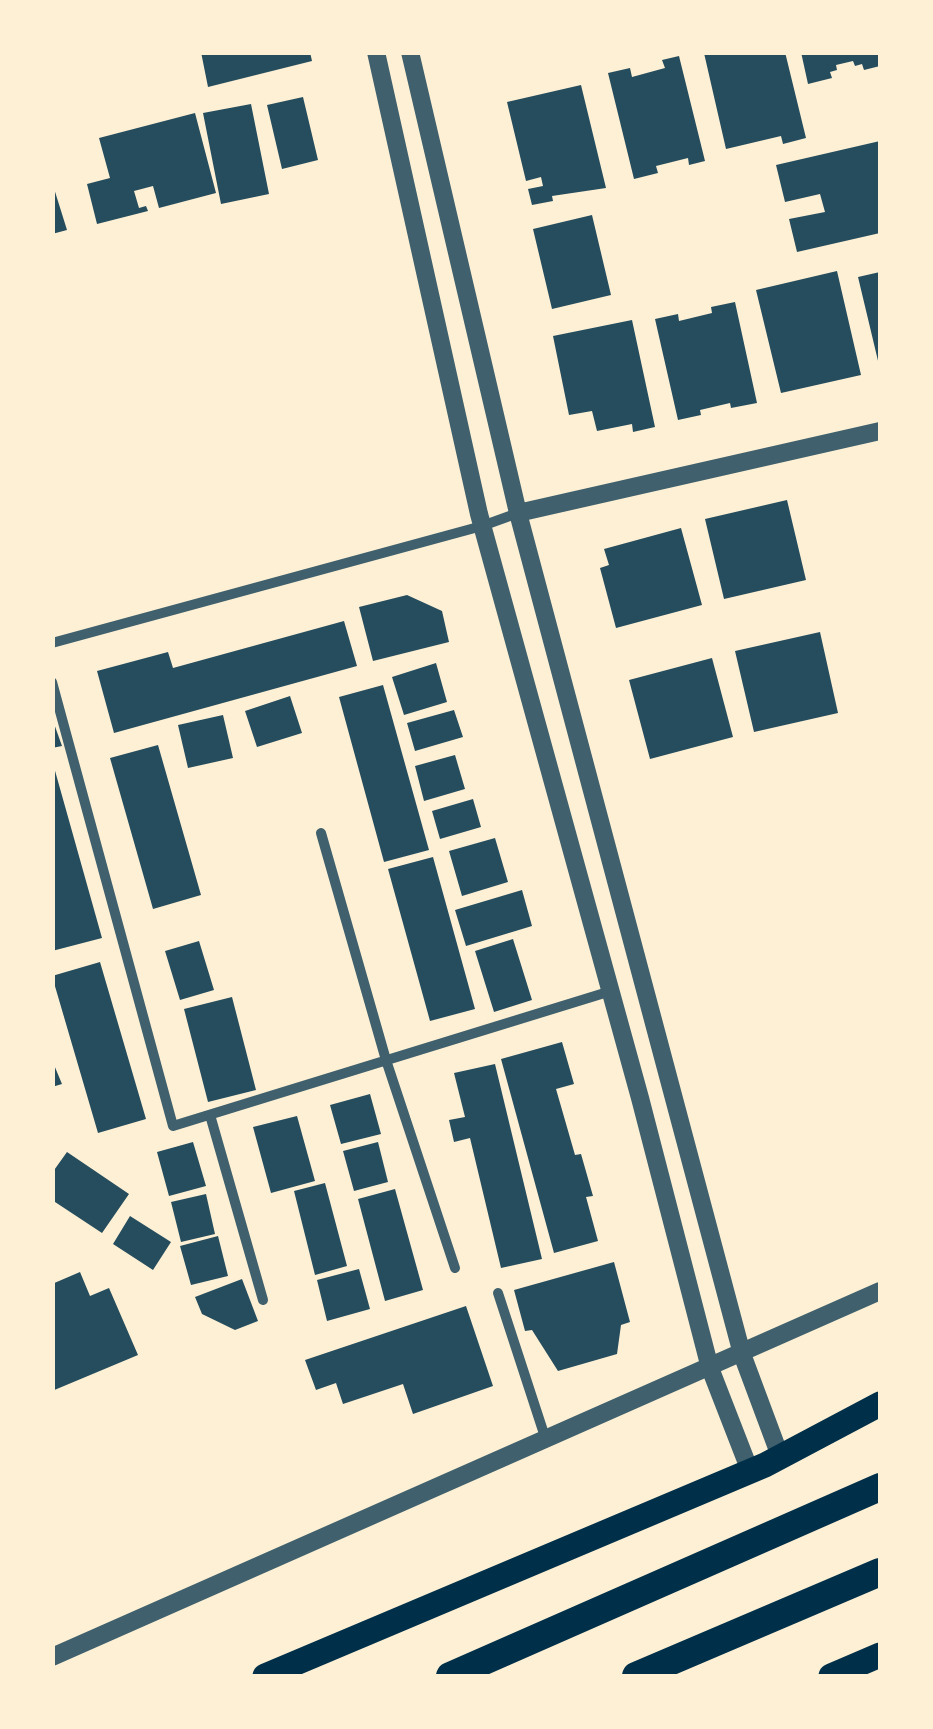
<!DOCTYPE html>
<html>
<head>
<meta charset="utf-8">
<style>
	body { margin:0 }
	#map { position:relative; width:933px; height:1729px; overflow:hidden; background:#fdf0d5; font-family:"PT Sans",sans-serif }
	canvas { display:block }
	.frame { position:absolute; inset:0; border:55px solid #fdf0d5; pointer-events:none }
</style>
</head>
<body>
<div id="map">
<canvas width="933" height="1729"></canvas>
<div class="frame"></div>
</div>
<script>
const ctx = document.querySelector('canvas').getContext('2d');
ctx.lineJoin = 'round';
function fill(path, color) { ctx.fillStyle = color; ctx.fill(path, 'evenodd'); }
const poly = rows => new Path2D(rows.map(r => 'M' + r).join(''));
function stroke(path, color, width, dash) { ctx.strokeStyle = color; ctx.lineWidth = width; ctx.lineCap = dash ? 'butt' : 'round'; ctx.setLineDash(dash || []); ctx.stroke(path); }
fill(poly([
	[201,52,310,52,312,61,208,87],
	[726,52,727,55,785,52,806,138,783,144,781,136,726,149,704,53],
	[801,52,880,52,880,66,864,70,862,64,855,66,853,61,836,65,837,70,830,72,832,78,808,84],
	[679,56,705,161,689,165,688,158,656,166,658,173,634,179,608,73,630,68,632,77,665,68,662,60],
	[581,85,606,188,552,196,553,201,532,205,528,189,543,186,541,177,526,181,507,102],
	[303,97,318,160,282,169,267,105],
	[251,104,269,194,221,204,203,113],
	[195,113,216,193,159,208,153,186,134,191,139,208,146,206,148,211,97,224,87,184,110,178,99,138],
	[880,141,880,233,797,252,789,219,825,212,820,194,785,202,776,165],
	[52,182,67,230,52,234],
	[592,215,611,295,552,309,533,229],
	[837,271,861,375,781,393,756,290],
	[880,272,880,365,879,365,858,277],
	[735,302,757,403,731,408,730,403,700,410,701,415,678,420,655,319,678,314,679,321,712,313,711,307],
	[632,320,655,427,633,432,632,424,597,431,592,411,569,415,553,336],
	[787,500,806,580,724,599,705,519],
	[681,528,702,605,616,628,600,568,609,565,604,549],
	[407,595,442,611,449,642,373,661,359,607],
	[344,621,357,666,114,733,97,671,168,652,173,668],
	[820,632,838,713,754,732,735,651],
	[712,658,733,737,650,759,629,680],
	[436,663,447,702,404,715,392,677],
	[383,685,429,850,384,862,339,697],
	[290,696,302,733,257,747,245,711],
	[454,710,463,737,415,751,407,723],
	[223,715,233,758,188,768,178,725],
	[52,718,62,746,52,748],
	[158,745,201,895,153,909,110,758],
	[455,755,465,789,424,801,415,766],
	[52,760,102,938,52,951],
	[473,799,481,827,440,839,432,811],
	[495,838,508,882,462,896,449,851],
	[433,857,475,1009,430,1021,388,869],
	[522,890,532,926,466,946,455,910],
	[513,939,532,1000,494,1012,475,951],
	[199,941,214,990,180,1000,165,951],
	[100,962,146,1119,98,1133,52,976],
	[232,997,256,1090,208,1102,184,1009],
	[562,1042,574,1084,556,1089,575,1155,581,1154,593,1196,586,1197,598,1241,554,1253,501,1059],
	[52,1060,62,1084,52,1087],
	[495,1064,542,1259,501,1268,470,1138,454,1142,449,1120,465,1117,454,1073],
	[370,1094,381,1134,341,1144,330,1105],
	[297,1116,315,1181,271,1193,253,1127],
	[193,1142,206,1186,169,1196,157,1152],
	[378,1142,388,1182,354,1191,343,1151],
	[67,1152,129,1194,102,1233,52,1200,52,1173],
	[325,1183,347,1266,315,1275,294,1191],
	[395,1189,423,1290,385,1301,358,1199],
	[206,1194,215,1234,181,1242,171,1202],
	[130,1216,171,1242,153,1270,113,1244],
	[218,1236,228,1276,191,1285,180,1246],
	[614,1262,630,1322,621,1325,617,1354,558,1371,532,1330,525,1331,514,1290],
	[359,1269,370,1309,327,1321,317,1280],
	[80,1272,90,1296,109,1288,138,1355,52,1391,52,1284],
	[242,1279,258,1321,235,1330,202,1314,195,1297],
	[466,1306,493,1386,413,1414,403,1384,343,1404,336,1383,316,1390,305,1360]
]), '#264d5e');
stroke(poly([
	[52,643,482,526,518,513],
	[52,682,173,1126,611,991],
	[321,833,386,1060,455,1268],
	[210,1115,263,1300],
	[498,1293,546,1440]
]), '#3f606c', 10);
stroke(poly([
	[376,52,479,514,640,1098,710,1368,750,1471],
	[410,52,518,513,742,1354,780,1456],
	[518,513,880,431],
	[52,1657,880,1291]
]), '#3f606c', 18);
stroke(poly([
	[265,1676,765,1465,880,1404],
	[831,1676,880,1655]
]), '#003049', 25);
stroke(poly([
	[450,1676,880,1487],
	[636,1676,880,1572]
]), '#003049', 28);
</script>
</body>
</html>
